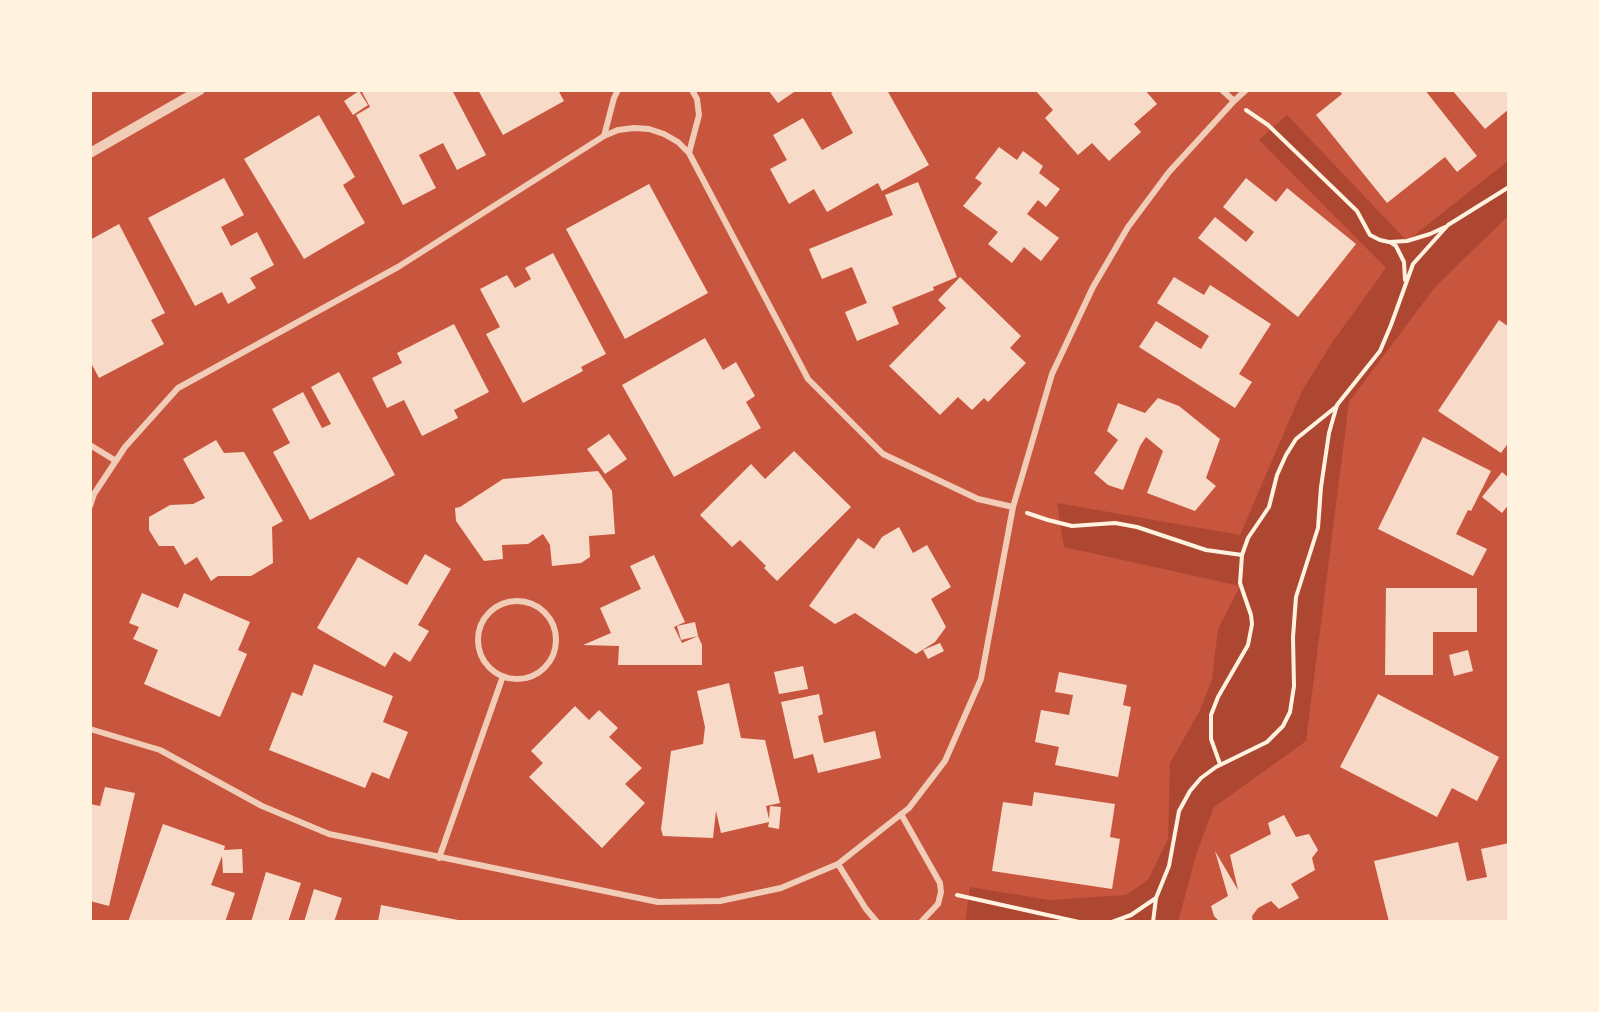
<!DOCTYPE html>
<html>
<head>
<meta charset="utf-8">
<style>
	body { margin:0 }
	#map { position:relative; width:1599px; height:1012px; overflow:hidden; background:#c8553d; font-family:"Nunito Sans",sans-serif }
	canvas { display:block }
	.frame { position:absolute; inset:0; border:92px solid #fff3e0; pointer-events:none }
</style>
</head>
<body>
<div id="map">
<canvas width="1599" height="1012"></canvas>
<div class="frame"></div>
</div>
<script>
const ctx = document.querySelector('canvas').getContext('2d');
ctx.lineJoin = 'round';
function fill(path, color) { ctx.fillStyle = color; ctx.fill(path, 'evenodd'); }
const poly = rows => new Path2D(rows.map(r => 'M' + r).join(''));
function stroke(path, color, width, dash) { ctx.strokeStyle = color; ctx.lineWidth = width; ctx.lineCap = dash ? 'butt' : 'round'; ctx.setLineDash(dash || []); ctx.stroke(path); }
fill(poly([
	[1287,115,1407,241,1509,160,1509,215,1435,287,1349,402,1306,741,1214,807,1196,855,1178,922,965,922,970,887,1050,900,1126,895,1148,880,1168,839,1170,763,1199,712,1212,680,1218,629,1240,586,1064,547,1057,503,1240,535,1302,391,1333,341,1386,268,1259,140]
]), '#ae4732');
fill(poly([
	[361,90,452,90,486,155,457,170,443,143,419,155,436,188,403,205,356,115,370,107],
	[478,90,558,90,564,101,503,135],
	[768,90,797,90,778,103],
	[836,90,887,90,929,165,882,191,878,183,827,212,814,189,789,204,770,169,787,160,773,135,803,118,822,150,853,133,831,93],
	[1035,90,1145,90,1157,104,1134,124,1141,132,1109,161,1092,143,1078,155,1045,118,1053,110],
	[1339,90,1392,90,1394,92,1397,90,1425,90,1477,156,1457,172,1445,157,1387,203,1316,115,1342,94],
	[1452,90,1509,90,1509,109,1485,129],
	[359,91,368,105,353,115,344,101],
	[319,115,355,177,343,185,365,223,304,259,244,159],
	[999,147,1017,160,1023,151,1043,166,1039,173,1060,189,1046,207,1038,200,1027,214,1059,238,1041,261,1024,247,1012,263,988,244,998,232,963,206,982,183,975,178],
	[224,178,244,215,221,227,231,246,257,232,274,265,250,278,256,288,228,304,222,292,195,306,148,218],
	[1246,178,1276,202,1287,188,1356,244,1298,317,1198,238,1215,217,1246,242,1254,232,1223,207],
	[918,182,957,277,933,287,934,290,892,307,899,324,857,341,845,312,867,303,852,267,822,279,809,249,893,215,885,195],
	[649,184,708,293,625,339,566,229],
	[119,224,165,313,151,320,164,344,99,378,90,361,90,240],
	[553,253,606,354,581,367,583,371,523,403,486,334,500,327,480,289,507,275,515,288,531,279,525,268],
	[960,277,1021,336,1010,348,1026,363,988,402,984,398,972,410,958,397,940,415,889,366,946,308,938,300],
	[1174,277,1204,295,1210,285,1271,324,1239,374,1252,382,1235,408,1139,347,1156,321,1201,349,1209,336,1157,303],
	[1499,320,1509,327,1509,442,1501,453,1438,411],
	[454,324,489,392,454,410,458,418,422,436,404,400,387,408,372,378,402,363,397,353],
	[705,338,723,370,736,362,755,396,746,402,761,428,674,477,622,385],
	[339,372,395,475,310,520,273,452,290,443,272,409,303,392,322,428,331,424,311,387],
	[1158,398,1179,406,1220,439,1206,478,1216,486,1195,511,1147,493,1163,451,1146,437,1140,446,1123,490,1108,485,1094,473,1118,440,1107,431,1118,403,1145,413],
	[609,434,627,459,605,474,587,449],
	[1423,437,1491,471,1471,511,1468,510,1456,534,1487,549,1473,576,1378,529],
	[216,440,224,453,244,452,283,521,272,527,273,563,251,576,218,576,211,581,197,557,185,565,174,546,159,546,149,530,149,517,170,505,193,504,205,498,183,459],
	[794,451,851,507,777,581,764,568,766,566,740,540,732,547,700,515,751,464,765,479],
	[598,471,612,491,615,534,589,536,590,557,581,563,552,566,550,545,543,534,528,544,502,545,503,559,484,561,456,521,455,508,460,507,503,479],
	[1502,472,1509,478,1509,504,1502,513,1482,497],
	[899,527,913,553,927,545,951,587,931,599,946,627,935,642,916,654,855,613,835,624,809,606,858,538,874,549,882,537],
	[425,554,451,569,418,625,429,631,410,662,394,652,385,667,317,628,358,557,407,585],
	[654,555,685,622,674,627,682,643,698,636,702,645,702,665,618,665,619,646,583,645,611,633,600,608,641,589,630,566],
	[1386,588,1477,588,1477,632,1433,632,1433,675,1385,675],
	[142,593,178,608,184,593,250,622,238,650,247,654,220,717,144,684,158,650,133,639,139,627,129,623],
	[695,622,698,636,681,640,677,626],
	[940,643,944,651,928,659,923,650],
	[1468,650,1473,671,1454,676,1449,655],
	[314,664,393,696,383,722,408,732,389,779,372,772,365,788,269,750,292,692,302,696],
	[803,666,808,689,779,694,774,672],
	[1059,672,1127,685,1123,705,1131,707,1118,777,1055,765,1059,747,1035,742,1041,710,1069,715,1073,695,1055,692],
	[729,683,741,738,765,740,780,803,766,806,769,819,770,806,781,807,779,829,768,827,769,822,721,833,716,811,713,838,663,836,661,829,671,751,703,744,705,727,697,691],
	[819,694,823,714,818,716,824,743,875,731,881,758,818,773,813,754,794,759,781,702],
	[1378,694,1499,757,1477,801,1452,788,1437,817,1340,767],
	[575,706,589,720,599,710,618,728,609,737,642,768,625,784,645,803,602,848,529,777,543,763,531,751],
	[105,787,135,793,109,906,90,901,90,804,100,806],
	[1034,792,1115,804,1110,837,1120,839,1112,889,992,871,1003,802,1032,806],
	[1284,815,1296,837,1309,834,1318,850,1312,858,1315,870,1291,884,1299,898,1279,909,1271,901,1258,908,1252,916,1253,922,1220,922,1214,916,1211,906,1228,896,1215,851,1238,890,1230,855,1271,834,1268,823],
	[163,824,225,846,224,850,242,849,243,873,223,873,222,856,211,885,235,893,225,922,128,922],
	[1458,842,1467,881,1487,877,1481,849,1509,843,1509,922,1389,922,1374,861],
	[266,872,301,883,288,922,251,922],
	[314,889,342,898,334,922,304,922],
	[381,905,463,921,463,922,378,922]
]), '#f7dbc8');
stroke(poly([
	[1246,110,1268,125,1357,211,1370,235,1380,240,1389,242,1407,241,1430,234,1445,227],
	[1390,242,1396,246,1404,262,1405,280],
	[1027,513,1048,520,1072,526,1115,523,1137,527,1206,550,1242,555],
	[1220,764,1211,739,1211,715,1218,697,1248,645,1252,624,1251,615,1240,583,1242,555,1248,538,1269,507,1277,475,1286,455,1296,439,1337,406],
	[957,895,1079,922],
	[1112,922,1131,915,1156,898],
	[1153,922,1156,898,1169,866,1179,811,1190,791,1201,778,1216,767,1267,742,1283,726,1290,712,1294,686,1293,637,1296,597,1318,528,1321,487,1329,433,1337,405,1380,351,1391,325,1413,264,1448,225,1509,187]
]), '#fff3e0', 4);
stroke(poly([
	[1222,90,1234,101],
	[604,136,614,98,618,90],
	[689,153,699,115,697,99,692,90],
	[90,445,116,461],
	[90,506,94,494,125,447,178,388,398,267,604,136,618,130,634,128,649,129,664,134,678,142,689,153,808,379,883,454,978,499,1013,507],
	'478 640a39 39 0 1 1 78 0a39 39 0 1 1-78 0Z',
	[90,729,160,750,262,806,329,834,658,902,720,901,781,888,838,864,909,808,945,761,981,679,1013,507,1052,374,1093,287,1128,227,1169,172,1234,101,1246,90],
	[901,814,940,883,941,892,938,904,921,922],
	[439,858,503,676],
	[838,864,866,909,877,922]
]), '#f1ccb7', 6);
stroke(poly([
	[90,153,200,90]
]), '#f1ccb7', 10);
</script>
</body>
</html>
